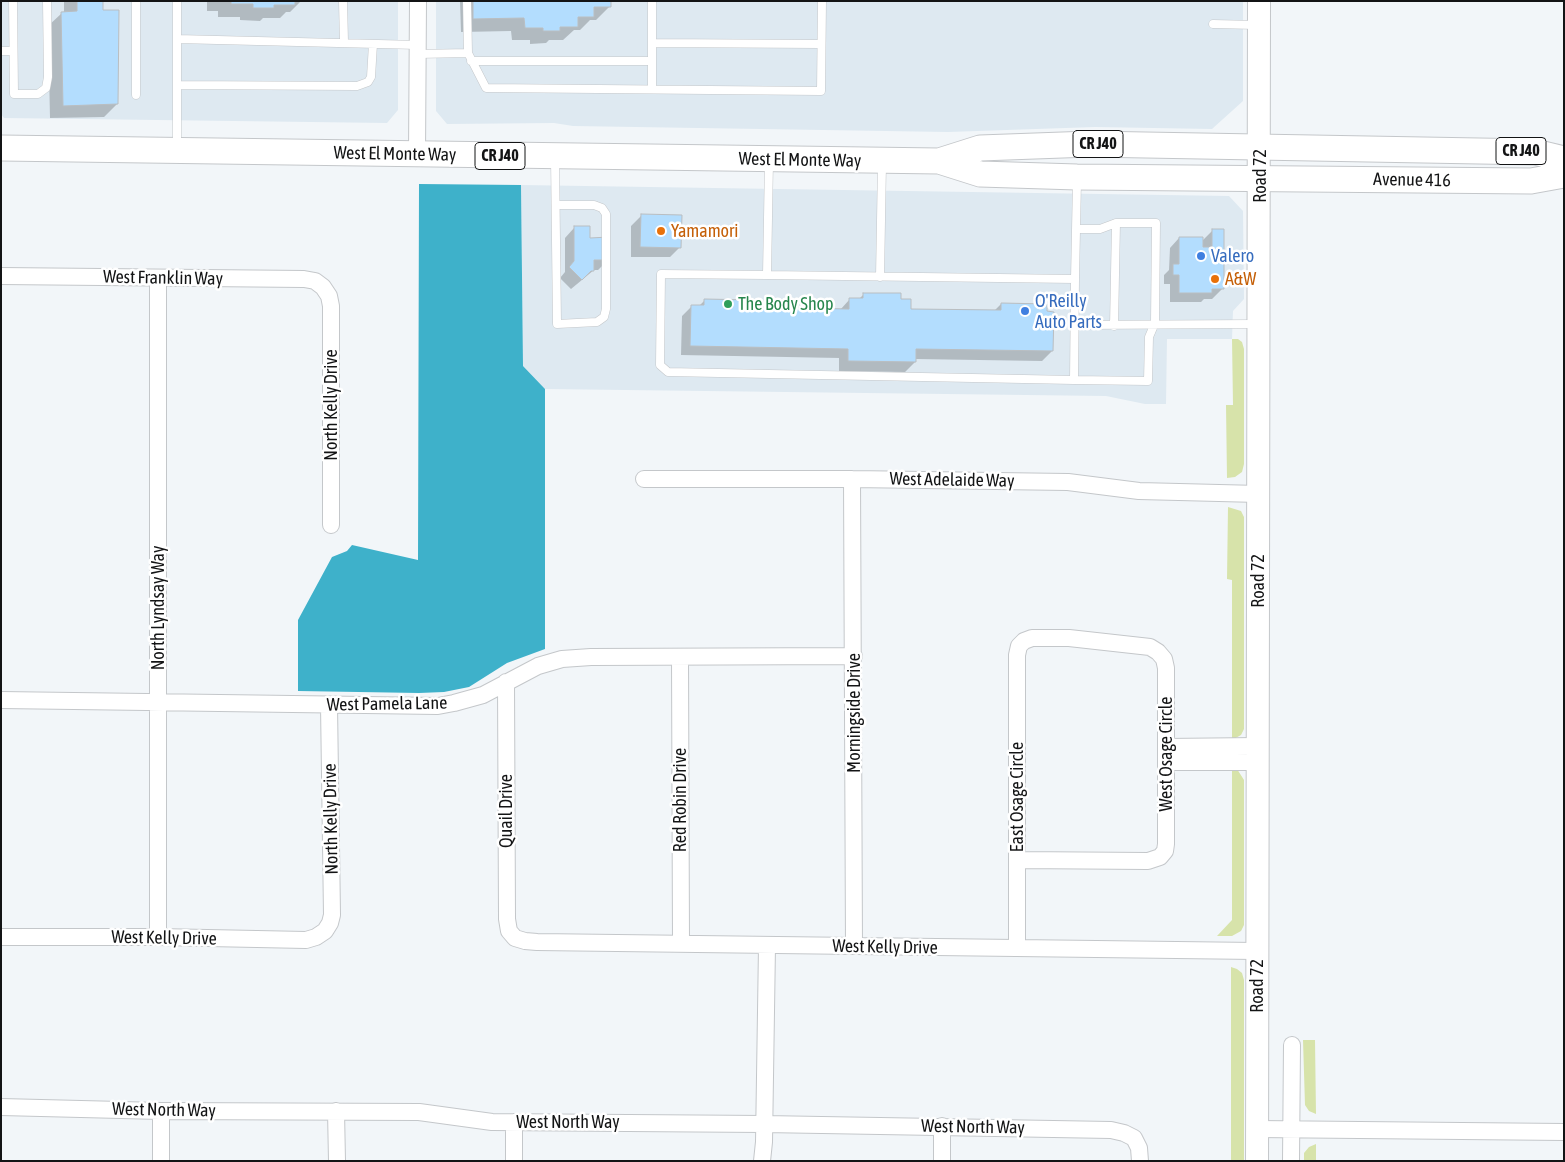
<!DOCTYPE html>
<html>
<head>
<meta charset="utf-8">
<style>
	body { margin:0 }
	#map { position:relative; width:1565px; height:1162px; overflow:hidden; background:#f2f6f9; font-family:"Asap Condensed",sans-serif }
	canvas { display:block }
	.frame { position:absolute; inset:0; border:2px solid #131415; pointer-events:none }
</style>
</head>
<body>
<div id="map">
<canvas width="1565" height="1162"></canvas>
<div class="frame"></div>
</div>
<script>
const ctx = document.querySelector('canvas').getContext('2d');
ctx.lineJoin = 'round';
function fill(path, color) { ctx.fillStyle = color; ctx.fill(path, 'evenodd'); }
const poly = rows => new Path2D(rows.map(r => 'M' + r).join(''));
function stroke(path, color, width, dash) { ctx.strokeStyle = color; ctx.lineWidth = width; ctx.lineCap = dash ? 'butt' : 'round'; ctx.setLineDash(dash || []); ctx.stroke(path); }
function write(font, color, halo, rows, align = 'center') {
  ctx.font = font + ' "Asap Condensed",sans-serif'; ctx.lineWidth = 5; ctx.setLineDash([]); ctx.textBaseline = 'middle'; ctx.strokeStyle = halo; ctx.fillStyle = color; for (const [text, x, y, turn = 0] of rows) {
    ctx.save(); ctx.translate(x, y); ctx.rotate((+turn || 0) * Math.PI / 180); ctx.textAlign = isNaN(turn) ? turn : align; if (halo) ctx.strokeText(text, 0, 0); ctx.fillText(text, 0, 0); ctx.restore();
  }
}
fill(poly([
	[1,1,398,1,398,110,387,123,4,118,1,114],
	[436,1,1243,1,1243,101,1212,129,1095,127,948,132,573,126,554,123,447,124,436,111],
	[521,185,1229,196,1243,211,1244,299,1233,311,1232,339,1167,339,1166,404,1145,404,1106,396,545,389,523,366]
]), '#dee9f1');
fill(poly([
	[1232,339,1238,339,1242,342,1244,349,1244,464,1242,472,1235,477,1227,478,1226,405,1233,405],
	[1228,507,1241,511,1244,517,1244,729,1241,735,1232,740,1232,580,1227,579],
	[1232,768,1237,769,1244,780,1244,925,1241,931,1232,936,1217,936,1232,920],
	[1231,967,1237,969,1242,973,1244,980,1244,1161,1231,1161],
	[1303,1040,1315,1040,1316,1114,1309,1111,1305,1105],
	[1316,1144,1316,1161,1304,1161,1304,1153,1309,1147]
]), '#d7e3aa');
fill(poly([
	[419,184,521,185,523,366,545,389,545,649,507,663,469,687,444,692,419,693,298,691,298,620,332,557,347,551,352,545,418,560]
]), '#3eb1ca');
fill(poly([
	[64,1,102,1,102,11,117,104,104,117,50,118,48,26,62,13,64,13],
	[207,1,301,1,290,12,286,12,280,18,263,18,260,21,240,20,240,17,218,17,218,11,207,11],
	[460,1,610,1,610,6,596,20,590,20,580,30,574,30,563,40,549,40,546,43,530,44,530,40,512,40,511,31,461,32],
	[641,216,680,247,670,257,631,257,631,226],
	[574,228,589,239,608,260,598,270,594,270,571,289,560,278,565,272,565,238],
	[1213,230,1222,289,1212,299,1204,299,1201,302,1170,302,1170,284,1164,284,1164,275,1169,270,1170,248,1179,238,1201,242],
	[864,294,900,300,910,310,994,311,1001,304,1052,351,1042,361,915,359,915,362,905,372,839,371,839,358,681,355,682,316,692,306,699,306,705,300,751,308,840,310,850,299,858,300]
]), '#0003');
const building = poly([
	[77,1,103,1,103,10,119,10,118,104,63,106,61,12,77,11,77,1],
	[231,1,295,1,295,5,274,5,274,8,253,8,253,4,231,4,231,1],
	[473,1,611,1,611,7,594,7,594,17,578,17,578,27,560,27,560,31,543,31,543,28,525,28,524,18,473,19,473,1],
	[641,214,682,215,681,248,640,247,641,214],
	[574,226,590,226,590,238,609,237,609,260,594,260,594,271,591,271,582,280,569,267,574,261,574,226],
	[1212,229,1224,229,1224,289,1212,289,1212,293,1179,293,1179,275,1173,275,1173,264,1179,264,1179,237,1203,237,1203,247,1212,247,1212,229],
	[863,293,901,293,901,299,911,299,911,309,1001,310,1001,303,1047,304,1047,311,1054,312,1053,351,916,349,916,362,848,361,848,349,690,346,691,305,704,305,704,299,753,300,752,307,849,309,849,298,863,298,863,293]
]);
fill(building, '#b3ddfe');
stroke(building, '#babec1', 1);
const lane = poly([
	[13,1,14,94,38,94,46,88,48,77,47,1],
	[136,1,136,95],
	[343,1,344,42],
	[652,1,652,89],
	[1213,24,1256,25],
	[177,39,418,45],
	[652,43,821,44],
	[1,51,13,51],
	[468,53,486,88,821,91,822,1],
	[418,54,468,53,467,1],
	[471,61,652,61],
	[177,85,357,86,368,82,371,77,373,44],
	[177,147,177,1],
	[555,158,557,324,597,322,604,317,606,309,606,214,602,208,594,205,556,205],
	[767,275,661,274,660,365,668,372,1074,380,1075,279,767,275,769,161],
	[880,277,882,164],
	[1075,279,1077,181],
	[1075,325,1255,324],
	[1114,326,1116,223],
	[1074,380,1148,381,1149,337,1155,323,1156,223,1116,223,1100,229,1076,229]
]);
const street = poly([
	[417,154,418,1],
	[1,276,304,279,315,281,323,287,329,296,331,306,331,525],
	[158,278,158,937],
	[644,479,852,479,1068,482,1139,491,1259,494],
	[852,479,854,946],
	[680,657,681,943],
	[506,682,507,919,509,931,515,938,525,941,537,942,1256,951],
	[1,700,438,706,454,703,483,695,538,666,562,659,591,657,854,656],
	[1166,747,1257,746],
	[1166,762,1257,762],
	[1017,860,1148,861,1160,857,1165,851,1166,844,1166,668,1164,659,1158,652,1150,647,1069,638,1032,638,1024,641,1019,646,1017,655,1017,948],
	[1,937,158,937,306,940,316,937,325,931,330,923,332,915,329,705],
	[1,1107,161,1111,419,1112,492,1122,764,1124,1111,1130,1124,1133,1134,1138,1139,1148,1140,1161],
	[336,1111,337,1161],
	[514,1122,514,1161],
	[1257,1129,1564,1132],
	[161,1161,161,1111],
	[762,1161,764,1142,767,946],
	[942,1161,942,1126],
	[1291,1161,1292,1045]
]);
const secondary = poly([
	[1257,1161,1259,1]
]);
const primary = poly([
	[1,148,939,161,980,174,1077,177,1531,181,1564,175],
	[939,161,980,148,1090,144,1535,152,1564,159]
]);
stroke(lane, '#c4c7ca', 9);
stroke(street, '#c4c7ca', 18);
stroke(secondary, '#c4c7ca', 24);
stroke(primary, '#c4c7ca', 27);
stroke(lane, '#fff', 8);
stroke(street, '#fff', 16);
stroke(secondary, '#fff', 22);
stroke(primary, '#fff', 25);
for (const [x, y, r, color] of [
	[661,231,5,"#e8710a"],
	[1201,256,5,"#3f7fe0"],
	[1215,279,5,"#e8710a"],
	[728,304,5,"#2e9e5b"],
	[1025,311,5,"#3f7fe0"]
]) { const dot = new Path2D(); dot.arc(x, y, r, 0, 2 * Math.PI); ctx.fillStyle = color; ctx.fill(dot); stroke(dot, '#fff', 2); }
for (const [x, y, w] of [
	[1098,144,50],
	[1521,151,50],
	[500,156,50]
]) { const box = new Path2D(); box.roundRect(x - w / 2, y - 13.5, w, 27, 4); ctx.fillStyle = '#fff'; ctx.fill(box); stroke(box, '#131415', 1); }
write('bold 16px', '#131415', null, [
	["CR J40",1098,144],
	["CR J40",1521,151],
	["CR J40",500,156]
]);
write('18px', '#131415', '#fff', [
	["West El Monte Way",395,154,1],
	["West El Monte Way",800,160,1],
	["Road 72",1260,176,-90],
	["Avenue 416",1412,180,1],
	["West Franklin Way",163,278,1],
	["North Kelly Drive",331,405,-90],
	["West Adelaide Way",952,480,1],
	["Road 72",1258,581,-90],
	["North Lyndsay Way",158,608,-90],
	["West Pamela Lane",387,704,-1],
	["Morningside Drive",854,713,-90],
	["West Osage Circle",1166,754,-90],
	["East Osage Circle",1017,797,-90],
	["Red Robin Drive",680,800,-90],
	["Quail Drive",506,811,-90],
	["North Kelly Drive",331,819,-91],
	["West Kelly Drive",164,938,1],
	["West Kelly Drive",885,947,1],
	["Road 72",1257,986,-90],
	["West North Way",164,1110,1],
	["West North Way",568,1122],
	["West North Way",973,1127,1]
]);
write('18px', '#c56008', '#fff', [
	["Yamamori",671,231],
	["A&W",1225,279]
], 'left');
write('18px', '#366cbe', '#fff', [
	["Valero",1211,256],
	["O'Reilly",1035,301],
	["Auto Parts",1035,322]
], 'left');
write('18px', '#27864d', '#fff', [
	["The Body Shop",738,304]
], 'left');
</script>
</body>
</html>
